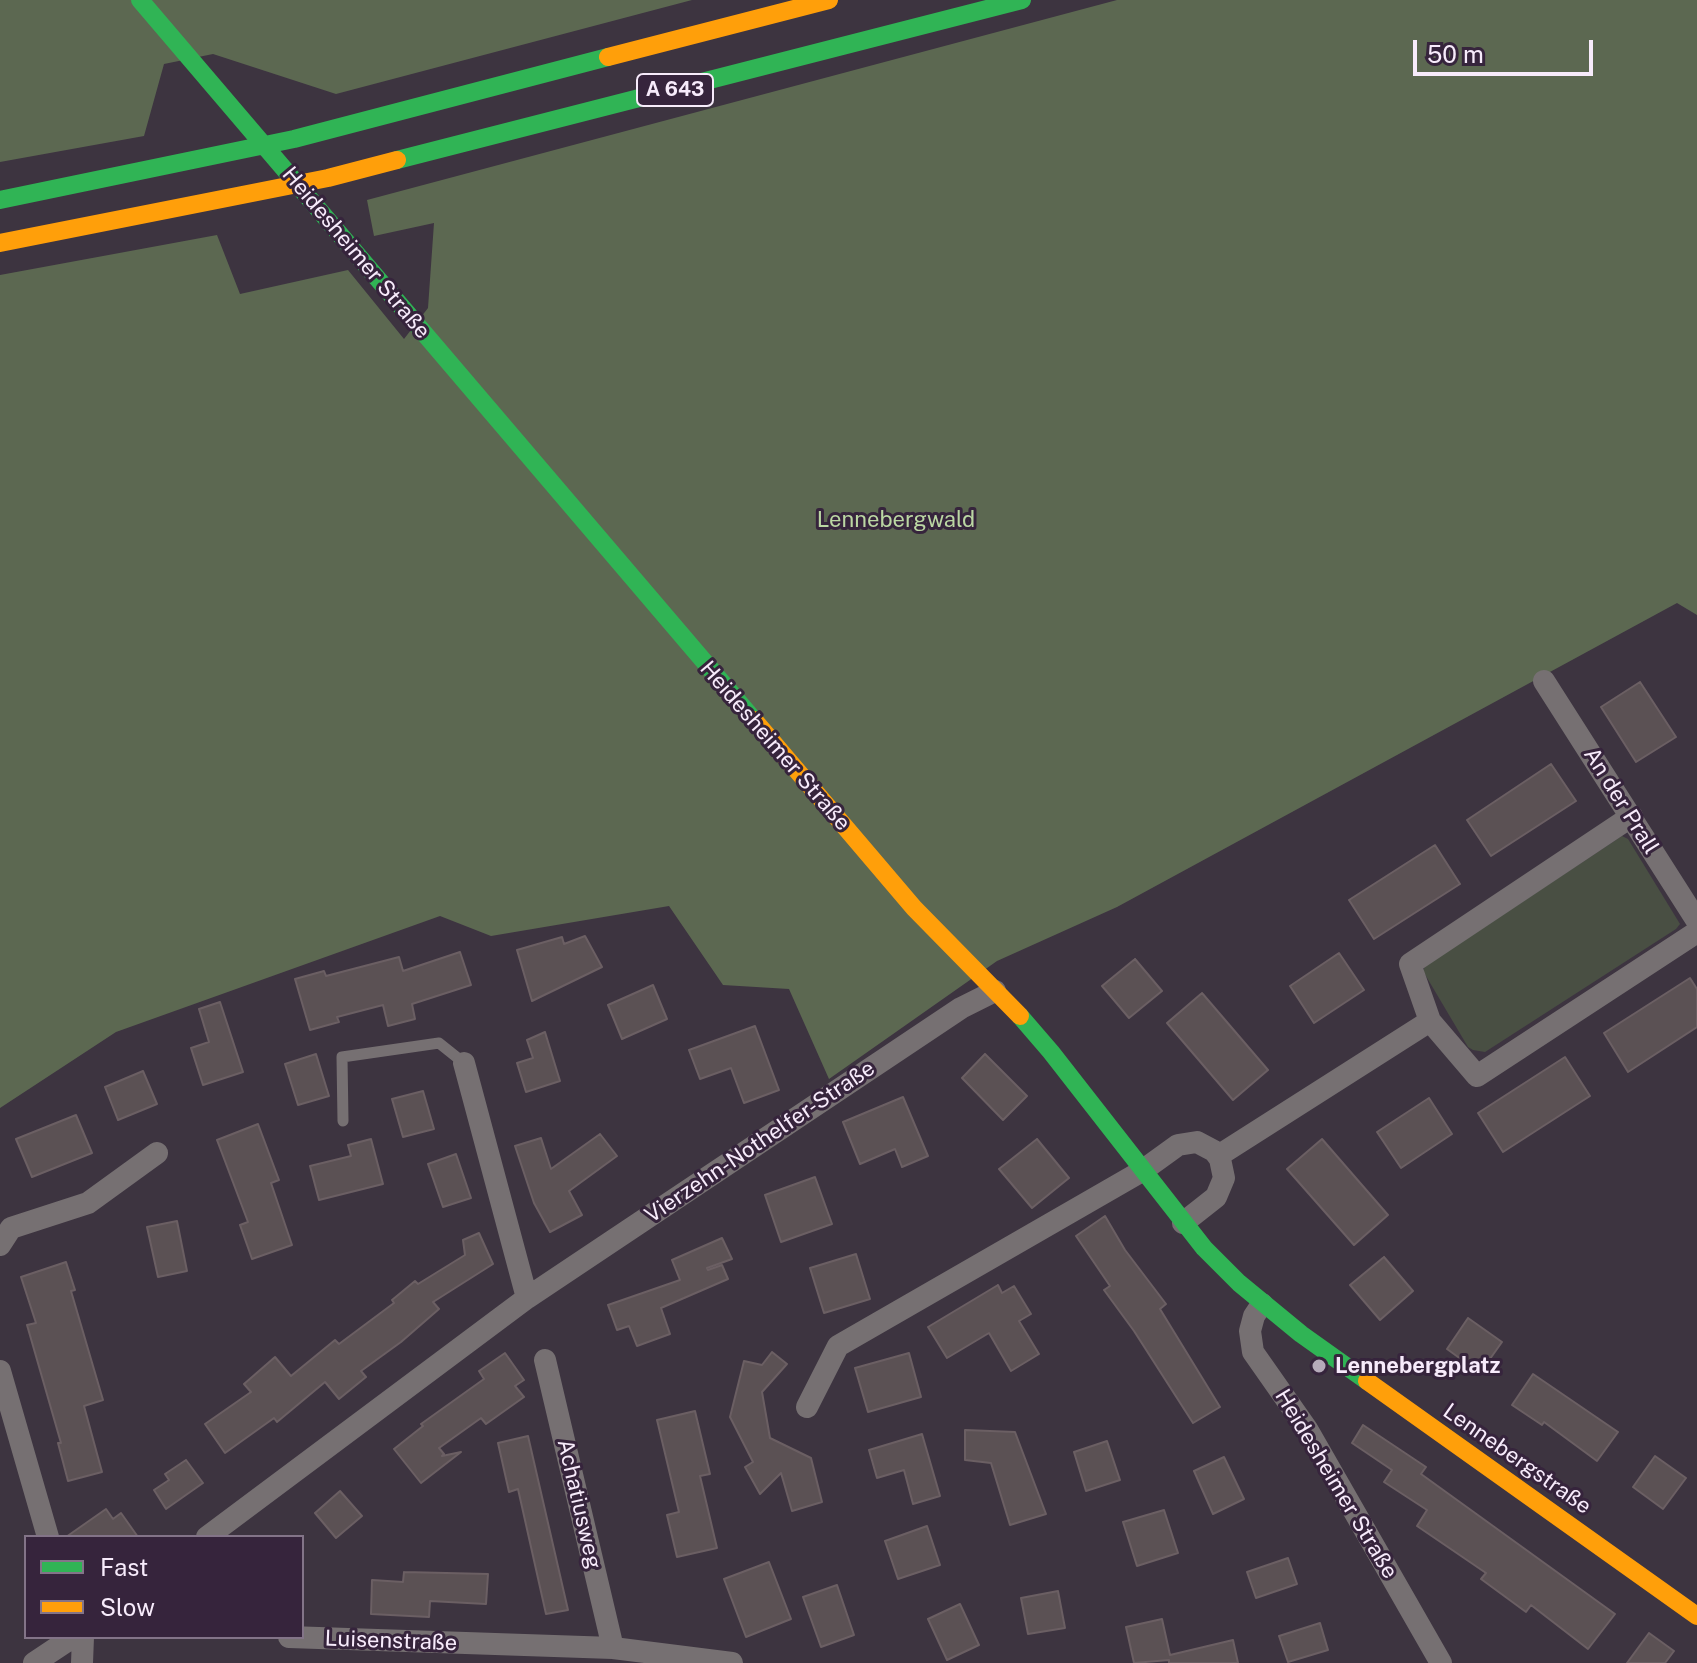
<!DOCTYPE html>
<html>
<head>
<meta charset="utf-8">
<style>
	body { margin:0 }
	#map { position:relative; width:1697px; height:1663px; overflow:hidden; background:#3d3440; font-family:"Public Sans",sans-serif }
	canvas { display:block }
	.legend { position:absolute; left:24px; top:1535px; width:280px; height:104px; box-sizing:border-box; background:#36243c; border:2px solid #837488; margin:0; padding:10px 14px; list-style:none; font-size:24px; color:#f7ebfb }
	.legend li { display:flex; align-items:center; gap:16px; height:40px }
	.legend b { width:40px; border:2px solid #837488 }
	.scale { position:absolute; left:1413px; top:40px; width:180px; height:36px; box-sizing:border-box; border:4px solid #f7ebfb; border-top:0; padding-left:10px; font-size:24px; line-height:28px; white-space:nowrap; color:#f7ebfb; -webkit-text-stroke:6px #36243c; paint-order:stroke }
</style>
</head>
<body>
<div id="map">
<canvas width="1697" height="1663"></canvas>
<ul class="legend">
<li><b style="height:10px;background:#30b455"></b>Fast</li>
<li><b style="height:10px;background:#ff9f0a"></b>Slow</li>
</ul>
<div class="scale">50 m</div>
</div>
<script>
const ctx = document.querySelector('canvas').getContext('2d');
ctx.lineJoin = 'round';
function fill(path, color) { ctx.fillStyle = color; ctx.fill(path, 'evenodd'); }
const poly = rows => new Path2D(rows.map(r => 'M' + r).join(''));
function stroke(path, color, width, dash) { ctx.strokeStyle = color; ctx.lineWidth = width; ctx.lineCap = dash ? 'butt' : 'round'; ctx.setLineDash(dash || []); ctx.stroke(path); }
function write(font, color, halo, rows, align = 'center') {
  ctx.font = font + ' "Public Sans",sans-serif'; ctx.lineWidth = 6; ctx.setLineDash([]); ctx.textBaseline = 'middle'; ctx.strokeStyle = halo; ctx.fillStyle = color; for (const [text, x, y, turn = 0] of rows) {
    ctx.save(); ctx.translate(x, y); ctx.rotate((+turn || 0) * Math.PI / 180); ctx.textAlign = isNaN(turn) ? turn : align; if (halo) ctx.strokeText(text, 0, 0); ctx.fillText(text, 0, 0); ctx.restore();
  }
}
fill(poly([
	[1622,836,1628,839,1680,924,1676,929,1485,1052,1473,1050,1468,1047,1423,971,1425,966]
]), '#494f43');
fill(poly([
	[0,0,692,0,336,94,213,54,164,64,144,136,0,162],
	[1117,0,1697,0,1697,615,1677,603,1117,907,997,961,829,1079,789,989,723,985,669,906,491,936,440,916,116,1032,0,1108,0,275,217,235,240,294,348,270,404,339,428,308,434,223,374,236,367,200]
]), '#5c6851');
const building = poly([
	[1640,682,1676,737,1636,762,1601,707,1640,682],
	[1551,764,1576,801,1491,856,1467,820,1551,764],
	[1435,845,1460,884,1374,939,1349,900,1435,845],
	[585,936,602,967,532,1001,517,950,562,937,564,944,585,936],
	[460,952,471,985,412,1004,415,1019,388,1026,383,1005,337,1017,339,1022,310,1030,295,979,324,971,326,976,399,957,403,971,460,952],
	[1339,953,1364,990,1314,1023,1290,986,1339,953],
	[1135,959,1162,991,1129,1018,1102,986,1135,959],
	[1690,978,1697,989,1697,1027,1628,1072,1604,1033,1690,978],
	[653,985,667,1019,622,1039,608,1005,653,985],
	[1202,993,1268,1070,1233,1100,1167,1023,1202,993],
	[220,1002,243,1072,203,1085,191,1048,209,1042,199,1009,220,1002],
	[755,1026,779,1090,744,1103,731,1068,700,1079,689,1050,755,1026],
	[545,1032,560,1081,526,1092,517,1063,533,1058,527,1040,545,1032],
	[316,1054,329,1096,298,1105,285,1064,316,1054],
	[985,1054,1027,1096,1003,1120,962,1078,985,1054],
	[1565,1057,1590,1096,1503,1152,1478,1113,1565,1057],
	[143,1071,157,1104,118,1120,105,1087,143,1071],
	[423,1091,434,1129,403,1137,392,1099,423,1091],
	[903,1097,928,1156,902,1167,895,1149,860,1164,843,1122,903,1097],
	[1429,1098,1452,1134,1401,1168,1377,1132,1429,1098],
	[76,1115,92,1153,32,1177,16,1139,76,1115],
	[258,1124,279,1180,271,1183,292,1245,252,1259,240,1225,248,1222,217,1140,258,1124],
	[600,1134,617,1156,569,1191,582,1215,550,1232,534,1203,515,1146,541,1138,551,1169,600,1134],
	[371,1139,383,1184,319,1200,310,1166,351,1156,348,1145,371,1139],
	[1037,1139,1069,1178,1032,1208,999,1169,1037,1139],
	[1322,1139,1388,1215,1354,1245,1287,1169,1322,1139],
	[456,1154,471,1198,443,1207,428,1164,456,1154],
	[815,1177,832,1224,781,1242,765,1195,815,1177],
	[1105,1216,1125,1250,1166,1304,1160,1309,1220,1407,1193,1423,1134,1331,1104,1290,1110,1286,1076,1236,1105,1216],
	[177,1221,187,1271,158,1277,147,1227,177,1221],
	[479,1233,493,1264,433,1302,439,1309,401,1342,361,1371,366,1377,339,1399,325,1382,277,1422,274,1418,225,1453,205,1424,251,1392,244,1384,275,1357,291,1376,335,1340,339,1344,394,1303,392,1300,415,1281,418,1284,465,1255,463,1240,479,1233],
	[722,1238,732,1259,707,1268,708,1270,722,1265,728,1279,661,1308,670,1334,637,1346,629,1326,617,1330,608,1305,680,1280,672,1260,722,1238],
	[856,1254,870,1299,824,1313,810,1268,856,1254],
	[1384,1257,1413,1291,1380,1320,1350,1285,1384,1257],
	[66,1262,75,1290,71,1291,103,1400,84,1406,102,1472,68,1481,58,1443,61,1443,27,1325,36,1323,21,1277,66,1262],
	[998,1285,1002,1293,1014,1286,1031,1314,1019,1321,1039,1354,1011,1371,989,1333,947,1358,928,1327,998,1285],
	[1468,1318,1502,1342,1480,1373,1447,1349,1468,1318],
	[772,1352,787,1364,762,1392,770,1438,811,1458,822,1502,792,1511,781,1473,760,1494,745,1467,753,1462,730,1417,744,1361,762,1365,772,1352],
	[505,1353,524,1380,515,1386,524,1397,486,1424,481,1418,439,1448,444,1454,442,1456,461,1452,421,1483,394,1449,423,1426,421,1424,484,1379,479,1371,505,1353],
	[909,1353,921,1397,868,1412,855,1368,909,1353],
	[1533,1374,1618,1432,1597,1461,1544,1422,1542,1425,1512,1405,1533,1374],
	[695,1411,710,1474,700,1476,717,1548,677,1557,667,1515,679,1512,657,1420,695,1411],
	[1363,1425,1426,1467,1421,1474,1615,1614,1588,1649,1531,1605,1526,1612,1481,1579,1486,1573,1417,1526,1427,1510,1384,1482,1392,1470,1352,1443,1363,1425],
	[965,1430,1015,1432,1046,1514,1010,1525,991,1463,965,1460,965,1430],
	[922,1434,940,1496,913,1504,904,1470,877,1478,869,1450,922,1434],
	[528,1436,568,1610,546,1614,518,1489,509,1492,498,1443,528,1436],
	[1107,1441,1120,1480,1086,1491,1074,1452,1107,1441],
	[1655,1456,1686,1478,1663,1509,1633,1487,1655,1456],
	[1224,1457,1244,1499,1213,1514,1194,1471,1224,1457],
	[186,1460,203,1483,166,1509,154,1490,169,1480,165,1474,186,1460],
	[340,1491,362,1516,336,1538,315,1513,340,1491],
	[106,1509,113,1519,121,1513,138,1537,66,1537,106,1509],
	[1164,1510,1178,1553,1137,1566,1123,1522,1164,1510],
	[927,1526,940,1565,898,1579,885,1541,927,1526],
	[1288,1558,1297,1584,1256,1598,1247,1572,1288,1558],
	[769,1562,791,1619,746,1637,724,1579,769,1562],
	[404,1572,488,1574,486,1604,430,1601,429,1617,371,1614,372,1580,403,1582,404,1572],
	[837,1585,854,1635,821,1647,803,1597,837,1585],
	[1058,1591,1065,1628,1028,1634,1021,1598,1058,1591],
	[960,1604,979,1645,947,1660,928,1619,960,1604],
	[1162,1619,1170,1655,1233,1640,1238,1663,1169,1663,1169,1660,1134,1663,1126,1627,1162,1619],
	[1320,1623,1328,1650,1288,1662,1279,1636,1320,1623],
	[1649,1633,1674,1651,1665,1663,1627,1663,1649,1633]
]);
fill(building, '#5b5154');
stroke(building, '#6b5f63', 2);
stroke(poly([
	[343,1121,342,1057,439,1043,464,1063]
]), '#767072', 11);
stroke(poly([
	[1544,681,1697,921],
	[1632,816,1410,964,1430,1021,1477,1076,1697,932],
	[464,1063,527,1298],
	[1218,1156,1430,1021],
	[0,1245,11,1228,88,1203,157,1153],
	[1262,1304,1254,1316,1250,1331,1253,1352,1307,1429,1441,1663],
	[545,1360,613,1648],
	[0,1371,48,1537],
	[807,1407,838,1346,1142,1171,1178,1145,1197,1142,1214,1151,1220,1159,1224,1178,1216,1197,1183,1223],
	[207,1537,527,1298,961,1008,995,991],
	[289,1637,613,1648,732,1663],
	[34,1663,73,1637],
	[82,1663,83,1637]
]), '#767072', 22);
stroke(poly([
	[140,0,754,720],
	[397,160,1022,0],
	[0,200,294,139,608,57],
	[1020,1016,1051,1052,1204,1248,1239,1283,1301,1334,1367,1381]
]), '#30b455', 18);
stroke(poly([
	[608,57,829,0],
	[0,243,328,178,397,160],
	[754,720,914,908,1020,1016],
	[1367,1381,1697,1616]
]), '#ff9f0a', 18);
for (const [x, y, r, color] of [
	[1319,1366,8,"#b6abba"]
]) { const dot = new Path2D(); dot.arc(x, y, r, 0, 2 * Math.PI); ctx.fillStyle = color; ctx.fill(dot); stroke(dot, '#36243c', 3); }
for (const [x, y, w] of [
	[675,90,76]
]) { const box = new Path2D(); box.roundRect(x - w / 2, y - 16, w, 32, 6); ctx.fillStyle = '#36243c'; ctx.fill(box); stroke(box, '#f7ebfb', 2); }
write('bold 20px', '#f7ebfb', null, [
	["A 643",675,90]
]);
write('22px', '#f7ebfb', '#36243c', [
	["Heidesheimer Straße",356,253,50],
	["Heidesheimer Straße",775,746,49],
	["An der Prall",1621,801,58],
	["Vierzehn-Nothelfer-Straße",760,1142,-34],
	["Lennebergstraße",1517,1459,35],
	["Heidesheimer Straße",1336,1484,59],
	["Achatiusweg",579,1504,77],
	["Luisenstraße",391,1641,2]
]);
write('22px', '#bbd7a3', '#36243c', [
	["Lennebergwald",896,520]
]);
write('bold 22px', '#f7ebfb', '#36243c', [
	["Lennebergplatz",1335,1366]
], 'left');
</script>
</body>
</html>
